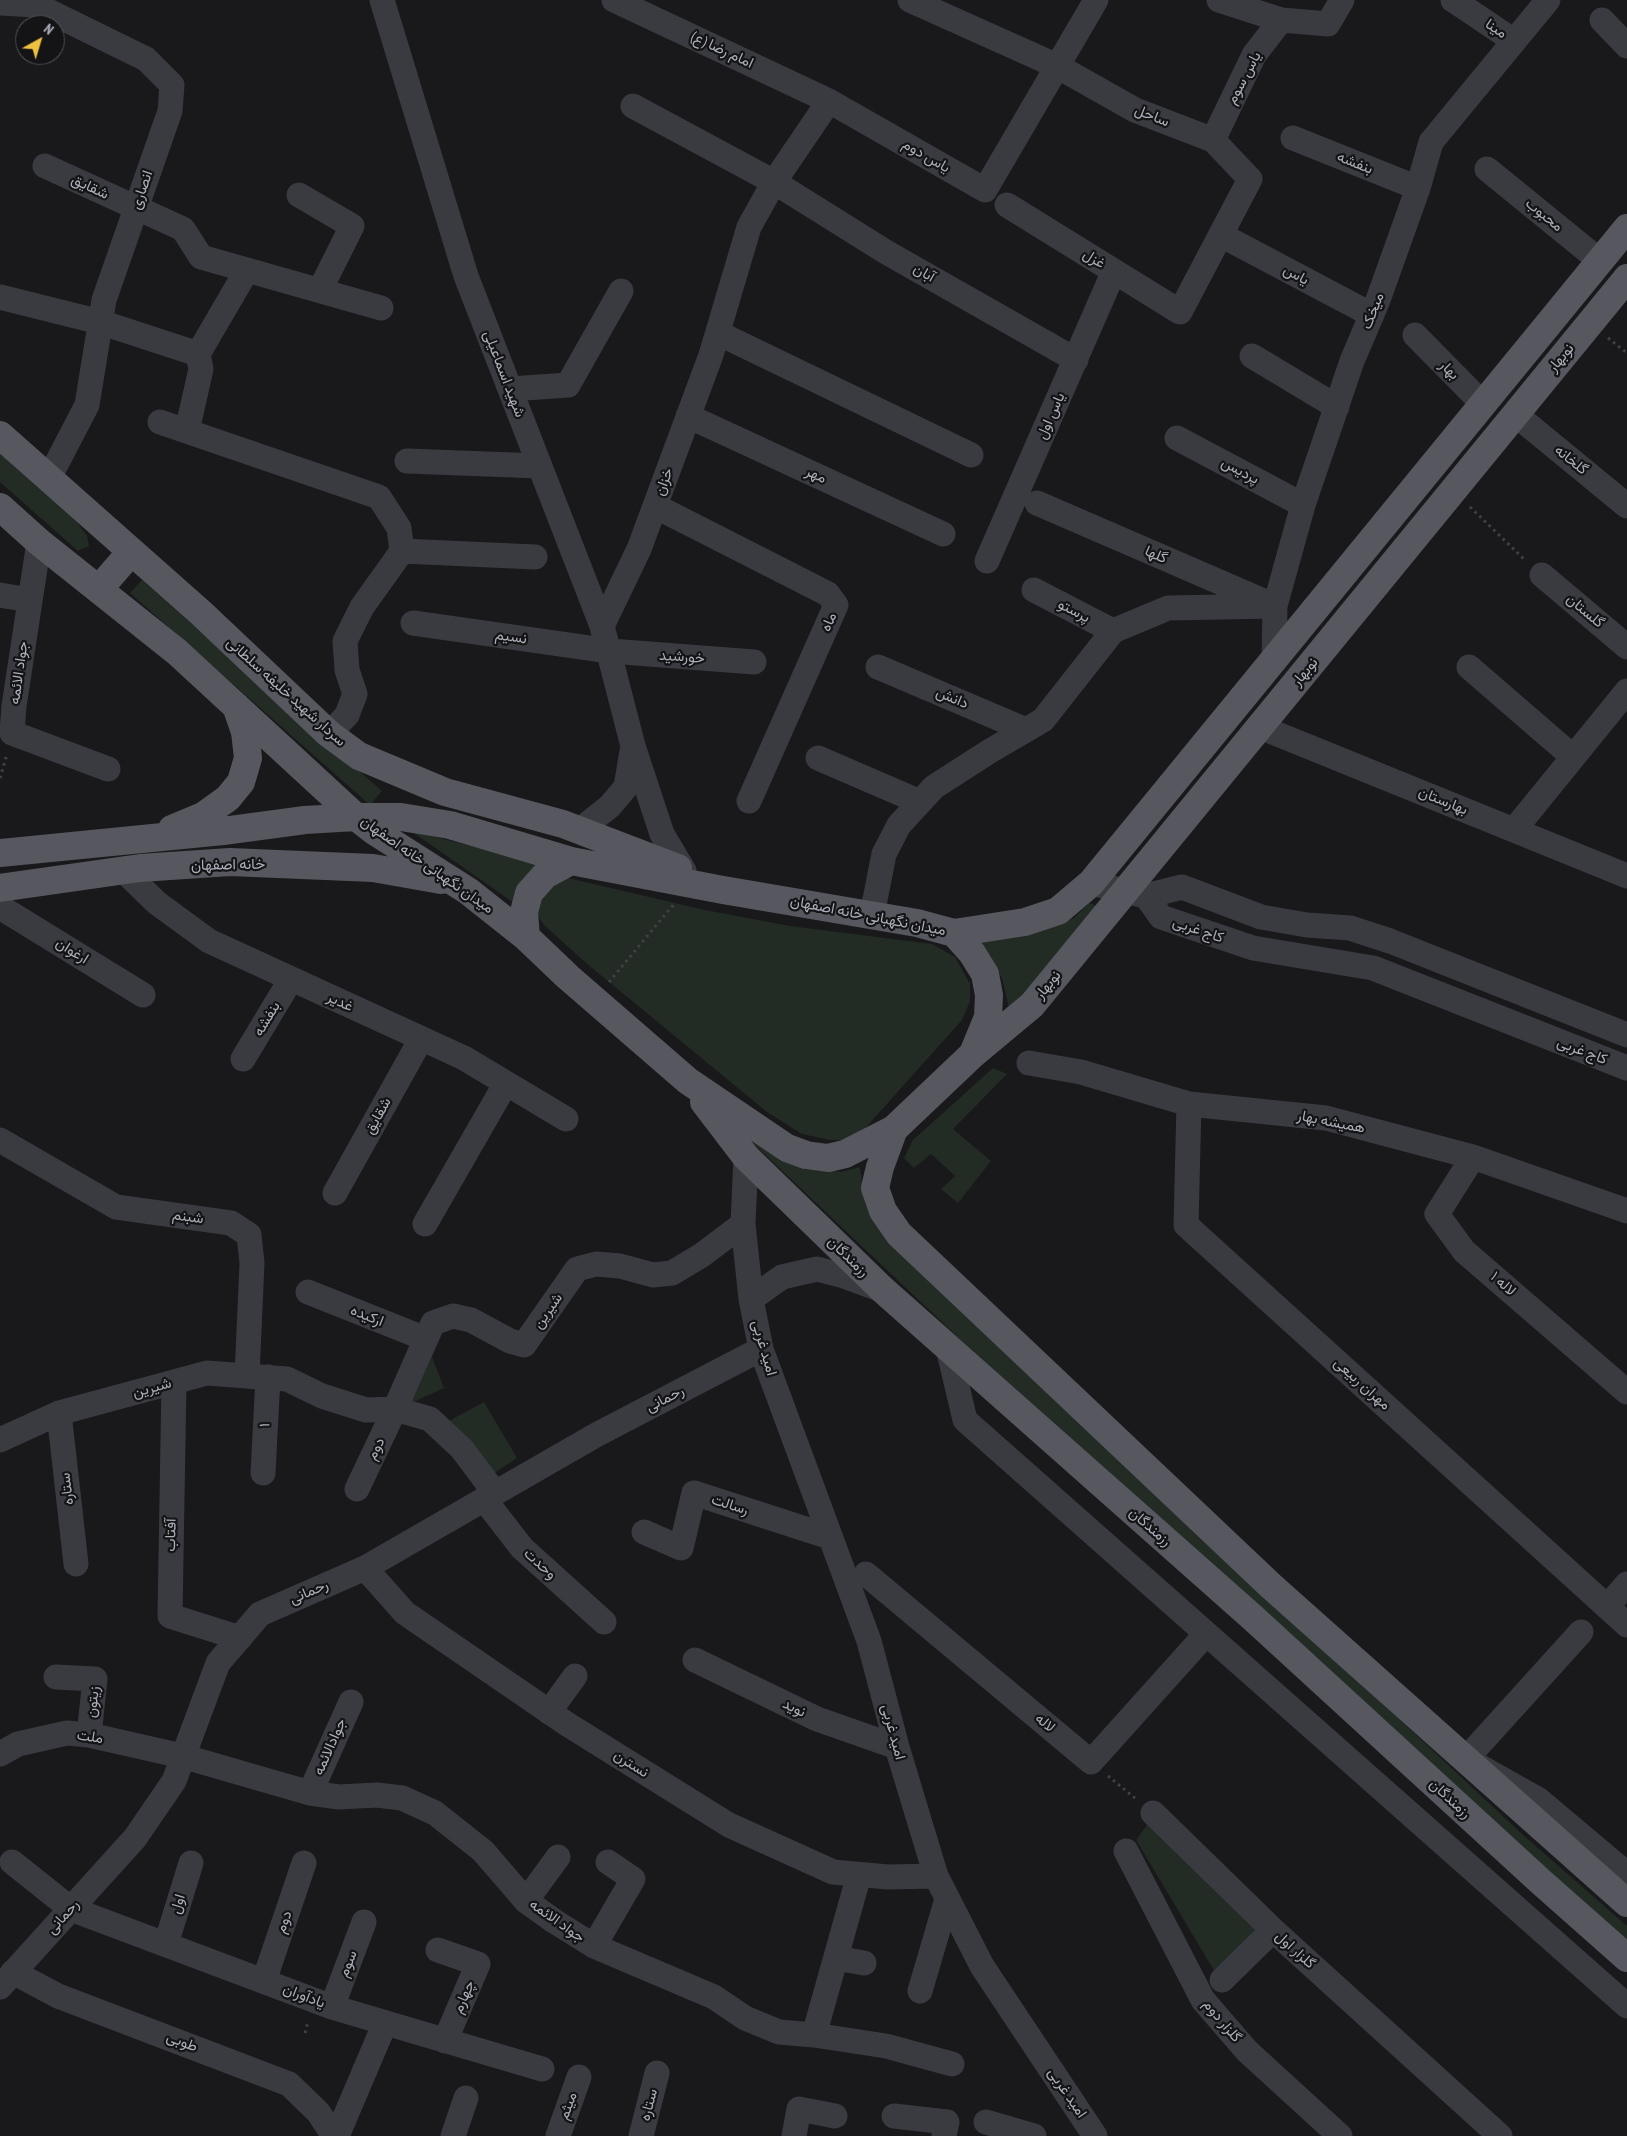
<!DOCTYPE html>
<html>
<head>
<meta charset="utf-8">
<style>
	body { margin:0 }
	#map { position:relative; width:1627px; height:2136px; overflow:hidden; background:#19191b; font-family:"PT Sans Narrow",sans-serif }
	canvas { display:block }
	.north { position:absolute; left:15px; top:15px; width:50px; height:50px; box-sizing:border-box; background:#141416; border:1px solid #515258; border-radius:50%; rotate:39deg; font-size:14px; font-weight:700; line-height:20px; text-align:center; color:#acafba }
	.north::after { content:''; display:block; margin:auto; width:18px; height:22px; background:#eec03f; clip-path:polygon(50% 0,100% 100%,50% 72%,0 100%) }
</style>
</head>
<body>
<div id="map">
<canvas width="1627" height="2136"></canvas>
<div class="north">N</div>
</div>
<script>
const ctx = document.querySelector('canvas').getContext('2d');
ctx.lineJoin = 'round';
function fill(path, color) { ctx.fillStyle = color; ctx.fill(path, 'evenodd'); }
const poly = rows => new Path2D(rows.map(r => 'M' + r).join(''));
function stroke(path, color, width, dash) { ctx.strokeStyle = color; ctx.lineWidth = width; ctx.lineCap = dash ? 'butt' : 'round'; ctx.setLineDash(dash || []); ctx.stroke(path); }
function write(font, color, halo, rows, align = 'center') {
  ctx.font = font + ' "PT Sans Narrow",Vazirmatn,sans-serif'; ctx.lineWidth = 4.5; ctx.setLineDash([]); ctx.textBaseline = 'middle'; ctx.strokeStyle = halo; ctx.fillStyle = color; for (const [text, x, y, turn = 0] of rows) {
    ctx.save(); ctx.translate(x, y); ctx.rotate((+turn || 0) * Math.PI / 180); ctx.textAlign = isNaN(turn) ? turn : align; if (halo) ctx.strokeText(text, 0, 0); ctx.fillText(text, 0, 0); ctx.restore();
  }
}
fill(poly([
	[0,449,72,515,87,536,89,546,78,551,0,482],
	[142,580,382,791,370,805,130,593],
	[411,831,495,852,538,864,517,905],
	[568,878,705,910,790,926,932,944,955,957,970,984,970,1001,962,1020,860,1134,848,1140,830,1140,802,1134,767,1112,586,963,543,924,534,909,550,883],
	[1089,903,1100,907,1060,949,1036,984,1010,1012,1002,978,991,957,983,946,970,936,1030,935,1074,918],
	[993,1068,1007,1074,953,1129,991,1161,958,1203,941,1189,955,1176,931,1154,914,1168,904,1158,913,1140],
	[739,1130,816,1168,841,1172,860,1167,863,1191,1336,1660,1521,1833,1627,1926,1627,1943,1104,1467,962,1341],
	[432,1357,444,1388,411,1403],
	[484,1402,517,1458,493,1474,447,1422],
	[1152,1818,1262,1930,1218,1977,1136,1840]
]), '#232b25');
stroke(poly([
	[1608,338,1627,353],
	[1470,507,1525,560],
	[0,778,7,754],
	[609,982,674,904],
	[1108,1776,1136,1799],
	[305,2033,308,2022]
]), '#404247', 3, [2.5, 4]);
stroke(poly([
	[382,0,466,276,602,626,633,746,662,834,684,871],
	[614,0,829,101],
	[910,0,1057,66,1135,110,1213,140,1250,179,1180,312,1007,205],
	[1219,0,1281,20],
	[1453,0,1514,41],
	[0,3,36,5,146,59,172,85,170,111,104,300,87,405,49,478],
	[1602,20,1627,46],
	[633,106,774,182,886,252,1076,360],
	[1293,138,1418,188],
	[1213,140,1254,55,1281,20,1328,24,1342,0],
	[45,166,183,229,201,257,381,308],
	[1487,169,1600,261],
	[299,195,352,226,320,290],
	[1221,235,1372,315],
	[0,297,100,322,198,354,201,369,187,431],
	[718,333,971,455],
	[1415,335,1483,404],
	[198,354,247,270],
	[1252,356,1337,407],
	[510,389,568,385,621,291],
	[1515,414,1627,506],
	[688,416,943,534],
	[160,422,379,497,399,528,402,551,362,607,345,641,347,670,355,694,347,715,329,734],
	[1177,438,1303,505],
	[407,461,540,466],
	[1037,503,1268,603],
	[655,506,828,594,836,605,749,801],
	[39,542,14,706,12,733,108,769],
	[402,551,535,557],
	[987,561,1114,271],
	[1542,575,1627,647],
	[1034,590,1113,631],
	[0,595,30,600],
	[413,623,610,651,754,662],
	[602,626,639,549,711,355,749,227,774,182,829,101,985,190,1096,0],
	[1274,659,1275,606,1303,505,1352,361,1378,300,1418,188,1431,142,1548,0],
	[878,667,1026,730],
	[1469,667,1573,757],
	[1260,727,1627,876],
	[818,758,920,802],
	[580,830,610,806,626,787,632,751],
	[1514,830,1627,691],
	[124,871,157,903,209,941,464,1058,566,1119],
	[1091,883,1146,896,1182,887,1261,917,1307,925,1350,928,1390,941,1627,1035],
	[1146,896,1161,917,1253,948,1373,968,1627,1068],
	[0,907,143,995],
	[872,915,884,854,899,825,934,787,990,751,1043,720,1113,631,1168,608,1275,606],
	[243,1059,291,979],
	[1029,1063,1081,1072,1189,1104,1326,1118,1473,1157,1627,1211],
	[1189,1104,1186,1225,1627,1625],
	[0,1140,116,1207,231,1223,249,1235,252,1263,247,1376],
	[746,1157,743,1224,751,1299,761,1349,869,1641,897,1747,936,1876,982,1966,1095,2136],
	[1473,1157,1437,1214,1464,1251,1627,1392],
	[335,1193,421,1039],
	[425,1224,506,1083],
	[308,1292,426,1339],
	[751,1299,782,1277,817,1269,844,1276,882,1290],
	[948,1348,965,1420,1627,2006],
	[174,1382,170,1616,240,1638],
	[59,1413,76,1564],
	[0,1440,59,1413,207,1373,287,1379,322,1396,366,1410,395,1409,430,1419,462,1449,495,1493],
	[263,1473,268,1377],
	[357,1489,395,1409,433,1323,453,1316,471,1320,510,1341,524,1345,577,1269,596,1264,620,1266,653,1275,672,1273,702,1255,743,1224],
	[484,1499,522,1548,604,1622],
	[644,1532,681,1548,694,1493,830,1537],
	[365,1568,405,1613,567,1724,729,1825,833,1872,888,1877,936,1876],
	[866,1574,1091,1762,1206,1634],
	[1607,1607,1627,1584],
	[1581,1632,1466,1759,1539,1800,1627,1874],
	[695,1660,817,1719,897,1747],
	[56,1677,95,1679,89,1735],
	[549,1712,575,1676],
	[0,1754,18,1744,67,1733,89,1735,182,1756,310,1793,339,1797,377,1795,402,1798,435,1813,483,1851,526,1901,554,1921,594,1946,714,1997,745,2018,779,2032,814,2035,886,2046,952,2064],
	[310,1793,351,1702],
	[1153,1813,1273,1930,1500,2136],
	[1126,1851,1203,2000,1247,2051,1340,2136],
	[12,1862,71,1909,332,2007,542,2069],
	[526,1901,558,1857],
	[166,1944,191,1863],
	[594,1946,633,1879,608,1862],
	[438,1950,478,1964,445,2041],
	[836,1958,864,1963],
	[13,1972,58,1996,289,2084,318,2112,334,2136],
	[1222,1980,1273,1930],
	[264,1981,304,1863],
	[0,1987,135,1838,174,1781,218,1663,260,1614,365,1568,596,1435,761,1349],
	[920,1991,947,1899],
	[332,2007,364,1922],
	[814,2035,859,1875],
	[894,2116,947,2122,944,2136],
	[986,2122,1034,2136],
	[337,2136,385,2023],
	[453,2136,466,2098],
	[558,2136,579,2077],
	[641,2136,657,2073],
	[794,2136,799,2109,835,2116]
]), '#3a3b40', 25);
stroke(poly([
	[0,435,201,613,329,734,359,756,445,792,563,824,678,868],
	[0,507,39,542,177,652,356,817,374,831,468,891,526,937,568,977,688,1081,787,1148,806,1155,828,1158,845,1154,894,1129,972,1055,1032,1005,1627,278],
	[99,589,131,552],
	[172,829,203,816,228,798,241,782,248,758,245,732,236,706],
	[0,853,223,831,305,820,356,817,401,817,450,825,571,861,723,890,917,923,954,933,972,953,985,974,989,995,988,1017,974,1051],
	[0,888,140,868,230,862,373,868,441,880],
	[954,933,1025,922,1058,911,1091,883,1627,228],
	[526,937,524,912,529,893,545,875,571,861],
	[704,1102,746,1157,883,1290,1252,1617,1540,1881,1627,1958],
	[894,1129,880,1167,875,1188,883,1211,899,1234,1271,1586,1627,1903]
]), '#56575f', 28);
write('15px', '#acafba', '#141416', [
	["مینا",1496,29,34],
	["امام رضا (ع)",722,50,25],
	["یاس سوم",1244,78,-62],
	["ساحل",1152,116,22],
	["یاس دوم",926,156,30],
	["بنفشه",1355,163,22],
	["شقایق",90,187,25],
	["انصاری",142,190,-71],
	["محبوب",1544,215,39],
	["غزل",1094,259,32],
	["آبان",924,273,30],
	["یاس",1296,275,28],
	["میخک",1373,311,-68],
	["نوبهار",1561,358,-51],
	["بهار",1449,370,45],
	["شهید اسماعیلی",504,374,69],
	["یاس اول",1051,416,-66],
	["گلخانه",1571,460,39],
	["پردیس",1240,471,28],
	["مهر",816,475,25],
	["خزان",664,482,-70],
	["گلها",1156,555,24],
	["پرستو",1074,611,28],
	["گلستان",1585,611,40],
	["ماه",829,622,-66],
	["نسیم",511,637,8],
	["خورشید",682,657,4],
	["نوبهار",1305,672,-51],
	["جواد الائمه",19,673,-82],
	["سردار شهید خلیفه سلطانی",286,692,42],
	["دانش",952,698,23],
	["بهارستان",1443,801,22],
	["خانه اصفهان",228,865,-1],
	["میدان نگهبانی خانه اصفهان",427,865,35],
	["میدان نگهبانی خانه اصفهان",868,916,11],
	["کاج غربی",1198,930,19],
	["ارغوان",72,951,32],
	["نوبهار",1048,985,-51],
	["غدیر",340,1002,25],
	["بنفشه",267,1019,-59],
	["کاج غربی",1582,1051,21],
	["شقایق",378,1116,-61],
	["همیشه بهار",1331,1122,11],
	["شبنم",188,1217,8],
	["رزمندگان",848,1257,44],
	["لاله ۱",1503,1284,41],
	["شیرین",548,1311,-55],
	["ارکیده",367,1316,22],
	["امید غربی",764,1348,74],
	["مهران ربیعی",1362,1384,42],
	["شیرین",152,1388,-15],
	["رحمانی",665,1399,-27],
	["۱",265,1425,-87],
	["دوم",376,1449,-64],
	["ستاره",67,1489,-97],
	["رسالت",730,1505,18],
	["رزمندگان",1150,1527,41],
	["آفتاب",171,1535,-89],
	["وحدت",540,1564,42],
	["رحمانی",309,1592,-23],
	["زیتون",93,1702,-84],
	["نوید",794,1708,26],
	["لاله",1045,1723,40],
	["امید غربی",893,1732,75],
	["ملت",90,1737,9],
	["جوادالائمه",330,1747,-66],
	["نسترن",631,1764,32],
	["رزمندگان",1450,1799,43],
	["اول",178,1904,-73],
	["رحمانی",63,1917,-48],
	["جواد الائمه",557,1921,35],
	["دوم",284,1922,-71],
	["گلزار اول",1295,1950,42],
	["سوم",348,1964,-69],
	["یادآوران",304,1996,21],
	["چهارم",464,1997,-67],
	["گلزار دوم",1222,2021,50],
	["طوبی",182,2042,21],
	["امید غربی",1067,2093,56],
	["ستاره",649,2105,-75],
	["میثم",568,2106,-70]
]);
</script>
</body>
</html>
